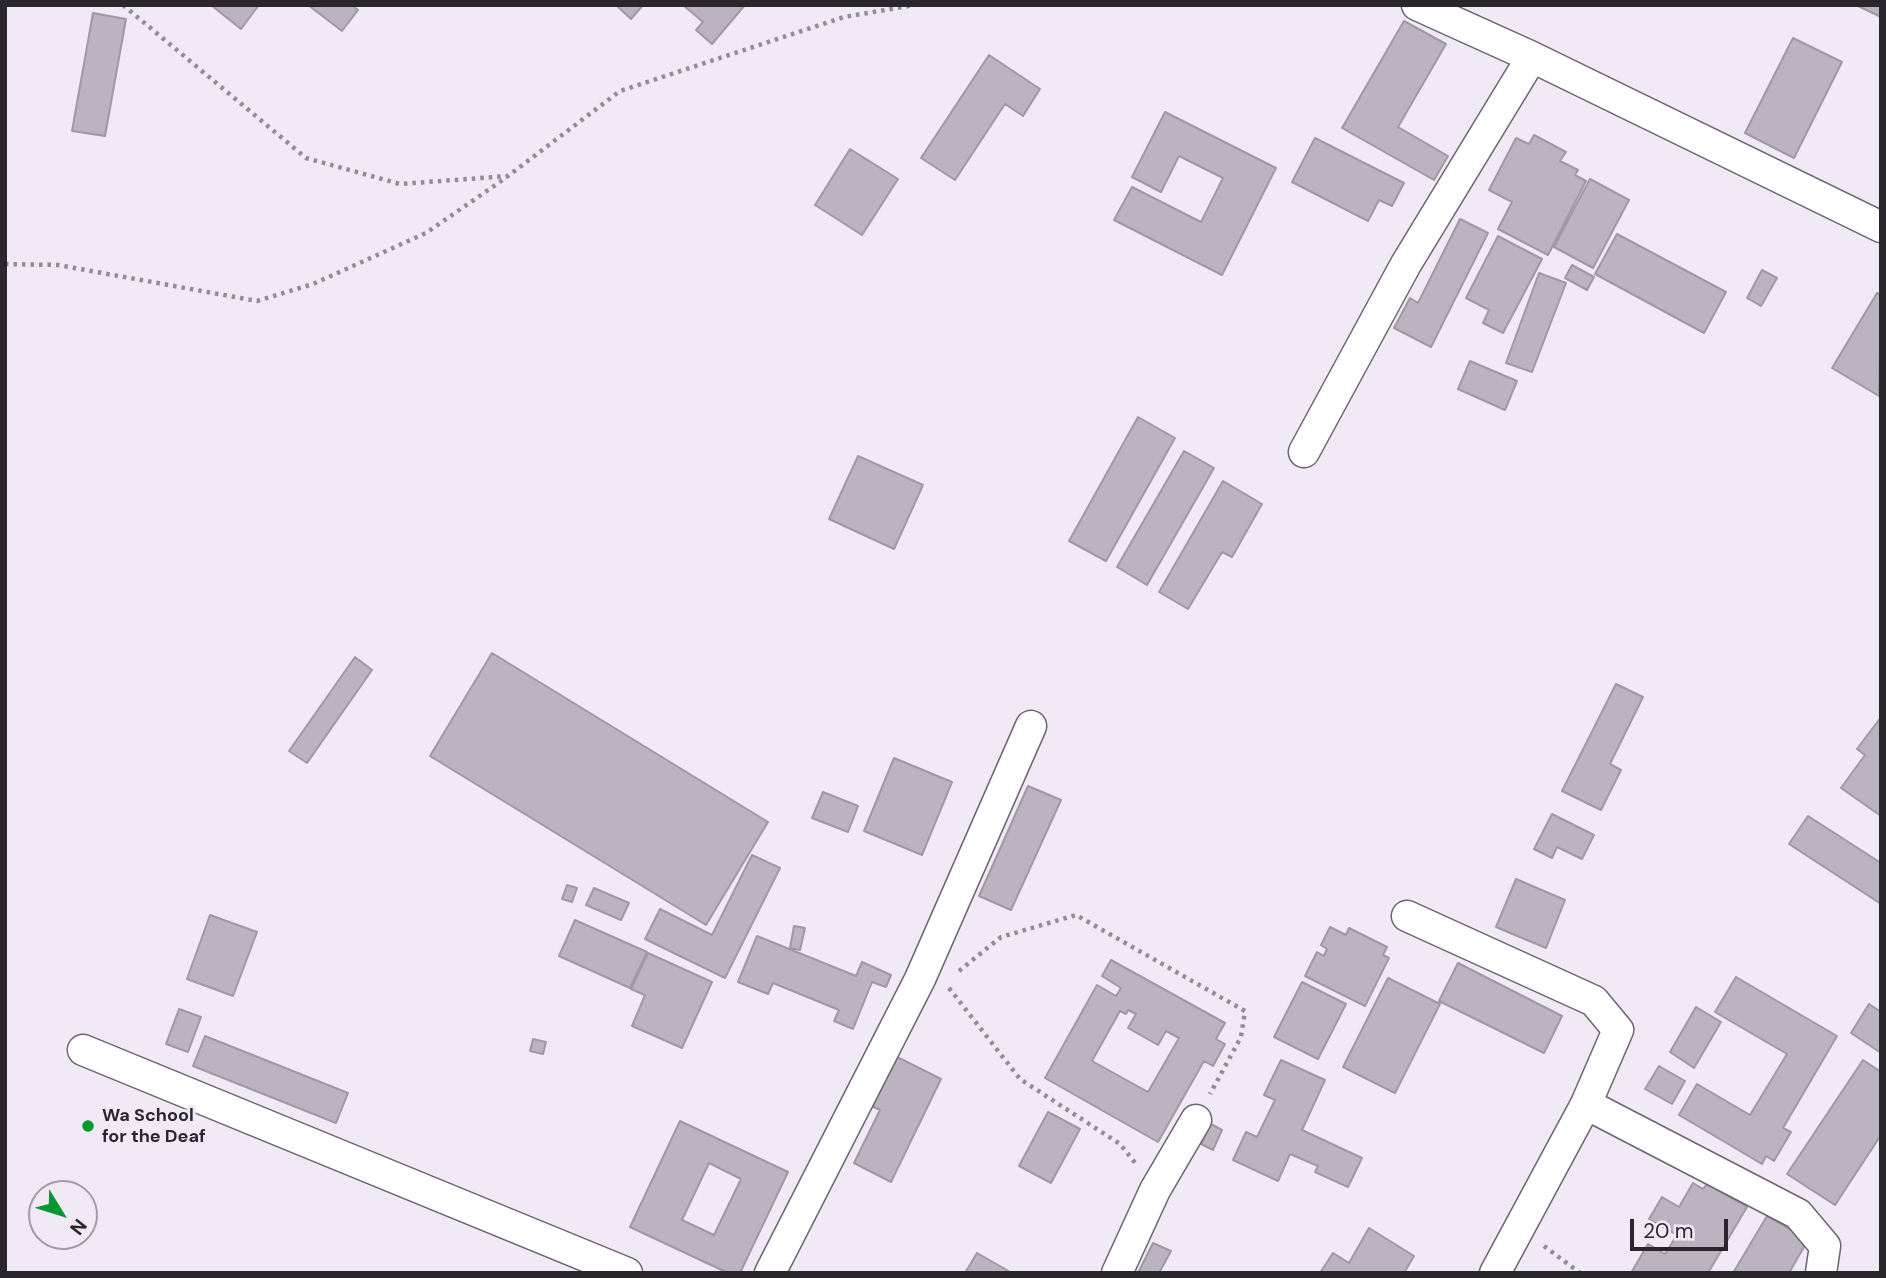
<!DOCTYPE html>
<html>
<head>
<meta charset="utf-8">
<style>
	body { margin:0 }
	#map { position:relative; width:1886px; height:1278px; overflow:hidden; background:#f2e9f7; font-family:"DM Sans",sans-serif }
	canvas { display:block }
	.frame { position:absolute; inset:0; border:7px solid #2a262b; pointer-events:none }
	.north { position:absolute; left:28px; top:1180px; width:70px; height:70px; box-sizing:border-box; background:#f2e9f7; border:2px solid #a29ba5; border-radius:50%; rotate:128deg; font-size:19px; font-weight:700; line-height:28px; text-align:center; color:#2a262b }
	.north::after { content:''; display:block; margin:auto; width:24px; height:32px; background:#019830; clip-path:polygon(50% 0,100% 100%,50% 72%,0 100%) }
	.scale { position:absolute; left:1630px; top:1219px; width:98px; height:32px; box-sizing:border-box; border:4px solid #2a262b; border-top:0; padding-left:9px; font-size:21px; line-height:24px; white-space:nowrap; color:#2a262b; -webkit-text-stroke:5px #f2e9f7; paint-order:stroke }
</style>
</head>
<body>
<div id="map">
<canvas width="1886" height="1278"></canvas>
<div class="frame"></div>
<div class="north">N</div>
<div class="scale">20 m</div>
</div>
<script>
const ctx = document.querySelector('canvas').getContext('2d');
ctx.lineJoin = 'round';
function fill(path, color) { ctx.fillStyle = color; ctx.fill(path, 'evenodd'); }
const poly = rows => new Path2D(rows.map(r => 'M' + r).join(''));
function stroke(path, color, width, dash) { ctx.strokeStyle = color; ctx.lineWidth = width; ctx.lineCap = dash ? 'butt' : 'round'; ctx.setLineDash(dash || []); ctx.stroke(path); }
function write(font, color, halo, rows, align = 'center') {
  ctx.font = font + ' "DM Sans",sans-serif'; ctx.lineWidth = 6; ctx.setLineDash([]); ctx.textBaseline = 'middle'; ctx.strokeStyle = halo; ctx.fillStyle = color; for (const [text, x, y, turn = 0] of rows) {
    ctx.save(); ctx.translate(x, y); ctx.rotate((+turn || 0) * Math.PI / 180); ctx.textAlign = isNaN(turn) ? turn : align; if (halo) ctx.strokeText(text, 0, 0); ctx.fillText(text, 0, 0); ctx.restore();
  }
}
const building = poly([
	[211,5,259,5,241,29,211,5],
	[308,5,352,5,358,10,342,31,308,5],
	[616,5,643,5,631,19,616,5],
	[683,5,745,5,712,44,696,30,703,22,683,5],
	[1856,5,1881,5,1881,17,1856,5],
	[93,13,126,19,105,136,72,131,93,13],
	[1404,21,1446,44,1398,127,1448,156,1434,180,1342,128,1404,21],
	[1793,38,1842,62,1794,158,1745,133,1793,38],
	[989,55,1040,89,1023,116,1005,104,955,180,921,158,989,55],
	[1165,112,1276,168,1222,275,1114,220,1132,187,1201,222,1223,178,1179,156,1161,192,1132,177,1165,112],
	[1534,135,1566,152,1560,161,1578,170,1575,175,1586,181,1548,255,1498,229,1512,202,1489,190,1516,138,1529,144,1534,135],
	[1315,138,1404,183,1392,206,1379,200,1368,221,1292,182,1315,138],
	[850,149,898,179,862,235,815,205,850,149],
	[1590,179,1629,200,1593,268,1554,247,1590,179],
	[1460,219,1488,233,1431,347,1394,328,1410,298,1418,303,1460,219],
	[1617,234,1726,292,1704,333,1595,274,1617,234],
	[1498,236,1542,259,1503,333,1483,323,1489,310,1466,298,1498,236],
	[1572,265,1594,277,1587,290,1565,278,1572,265],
	[1762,270,1777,278,1761,306,1747,298,1762,270],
	[1539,273,1566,283,1532,372,1506,363,1539,273],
	[1877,293,1881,295,1879,396,1832,368,1877,293],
	[1470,361,1517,381,1505,410,1458,389,1470,361],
	[1138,417,1175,438,1106,561,1069,541,1138,417],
	[1184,451,1214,468,1147,585,1117,567,1184,451],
	[858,456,923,485,894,549,829,519,858,456],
	[1223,481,1262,504,1232,557,1222,552,1188,609,1159,592,1223,481],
	[492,653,768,822,706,925,430,756,492,653],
	[355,657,372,670,307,763,289,751,355,657],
	[1616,684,1643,697,1610,764,1621,770,1601,810,1562,791,1616,684],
	[1881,717,1881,816,1841,788,1865,755,1857,749,1881,717],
	[894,758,952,782,922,855,864,831,894,758],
	[1028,786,1061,800,1011,910,979,896,1028,786],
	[823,792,858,806,848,832,812,818,823,792],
	[1552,814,1594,835,1582,859,1557,847,1552,858,1534,849,1552,814],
	[1808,816,1881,863,1881,904,1789,844,1808,816],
	[752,855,780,868,725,978,645,939,660,909,712,935,752,855],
	[1516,879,1565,900,1546,948,1496,927,1516,879],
	[567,885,577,888,572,902,562,899,567,885],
	[594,888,629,903,621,920,586,905,594,888],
	[210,915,257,932,233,996,187,979,210,915],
	[575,920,647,952,630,988,559,956,575,920],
	[794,926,805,928,800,950,790,948,794,926],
	[1330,927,1346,935,1349,928,1387,947,1383,955,1389,958,1365,1006,1305,976,1317,952,1324,956,1327,949,1321,945,1330,927],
	[757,936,856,976,862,962,891,975,886,987,872,982,853,1029,834,1021,839,1010,773,983,768,994,738,982,757,936],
	[648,953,712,982,682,1048,632,1026,645,995,631,989,648,953],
	[1111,960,1225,1023,1216,1039,1225,1044,1213,1066,1204,1061,1158,1142,1045,1078,1097,985,1116,996,1121,988,1102,976,1111,960],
	[1128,1010,1136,1014,1128,1028,1158,1045,1166,1031,1179,1038,1148,1092,1092,1061,1120,1011,1126,1014,1128,1010],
	[1458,963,1562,1016,1544,1053,1439,1001,1458,963],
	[1736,977,1837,1036,1783,1128,1791,1132,1774,1161,1766,1156,1762,1164,1679,1115,1697,1084,1750,1115,1787,1054,1715,1012,1736,977],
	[1388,978,1440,1004,1395,1093,1343,1067,1388,978],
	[1302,982,1346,1004,1318,1059,1274,1037,1302,982],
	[1869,1004,1881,1012,1881,1053,1851,1033,1869,1004],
	[1696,1007,1721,1022,1694,1068,1670,1052,1696,1007],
	[179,1009,201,1017,188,1052,166,1044,179,1009],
	[205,1036,348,1093,336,1123,193,1066,205,1036],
	[533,1039,546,1042,543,1054,530,1051,533,1039],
	[895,1056,941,1079,891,1182,854,1163,880,1110,871,1106,895,1056],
	[1281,1060,1325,1080,1302,1130,1362,1158,1348,1187,1315,1172,1318,1166,1290,1154,1278,1181,1233,1160,1246,1132,1257,1137,1275,1100,1264,1095,1281,1060],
	[1863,1060,1881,1072,1881,1135,1835,1205,1787,1174,1863,1060],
	[1659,1066,1685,1081,1672,1104,1645,1089,1659,1066],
	[1048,1112,1080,1129,1051,1183,1019,1166,1048,1112],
	[680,1121,788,1172,740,1273,728,1273,630,1227,680,1121],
	[709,1163,741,1179,714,1235,682,1220,709,1163],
	[1211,1124,1222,1130,1213,1150,1201,1144,1211,1124],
	[1693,1183,1703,1189,1707,1184,1747,1207,1708,1273,1631,1273,1648,1244,1665,1254,1677,1235,1649,1219,1662,1197,1679,1207,1693,1183],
	[1767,1216,1808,1240,1789,1273,1733,1273,1767,1216],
	[1369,1228,1414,1256,1404,1273,1320,1273,1333,1253,1349,1263,1369,1228],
	[1153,1243,1171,1251,1159,1273,1138,1273,1153,1243],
	[977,1253,1012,1273,965,1273,977,1253]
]);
fill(building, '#bcb3c0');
stroke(building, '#a098a4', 2);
const street = poly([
	[1417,5,1532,57,1881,227],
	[1304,452,1406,264,1532,57],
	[1407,916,1594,1001,1618,1030,1586,1104,1495,1273],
	[83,1050,627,1273],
	[1586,1104,1798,1214,1825,1246,1821,1273],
	[770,1273,920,979,1031,726],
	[1117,1273,1155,1190,1196,1120]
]);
stroke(street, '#6c6470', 33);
stroke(poly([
	[123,5,306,158,400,184,508,176,620,91,844,17,915,5],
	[5,264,58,265,257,301,313,284,426,233,507,177],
	[959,971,1001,937,1076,915,1245,1011,1241,1037,1210,1094],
	[949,988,1020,1079,1120,1144,1136,1164],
	[1544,1246,1580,1273]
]), '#938c96', 4.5, [3.5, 5]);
stroke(street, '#fff', 30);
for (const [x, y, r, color] of [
	[88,1126,7,"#019830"]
]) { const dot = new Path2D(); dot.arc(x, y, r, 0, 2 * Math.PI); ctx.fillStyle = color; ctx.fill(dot); stroke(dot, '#f2e9f7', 2.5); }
write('bold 18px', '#2a262b', '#f2e9f7', [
	["Wa School",102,1116],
	["for the Deaf",102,1137]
], 'left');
</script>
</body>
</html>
